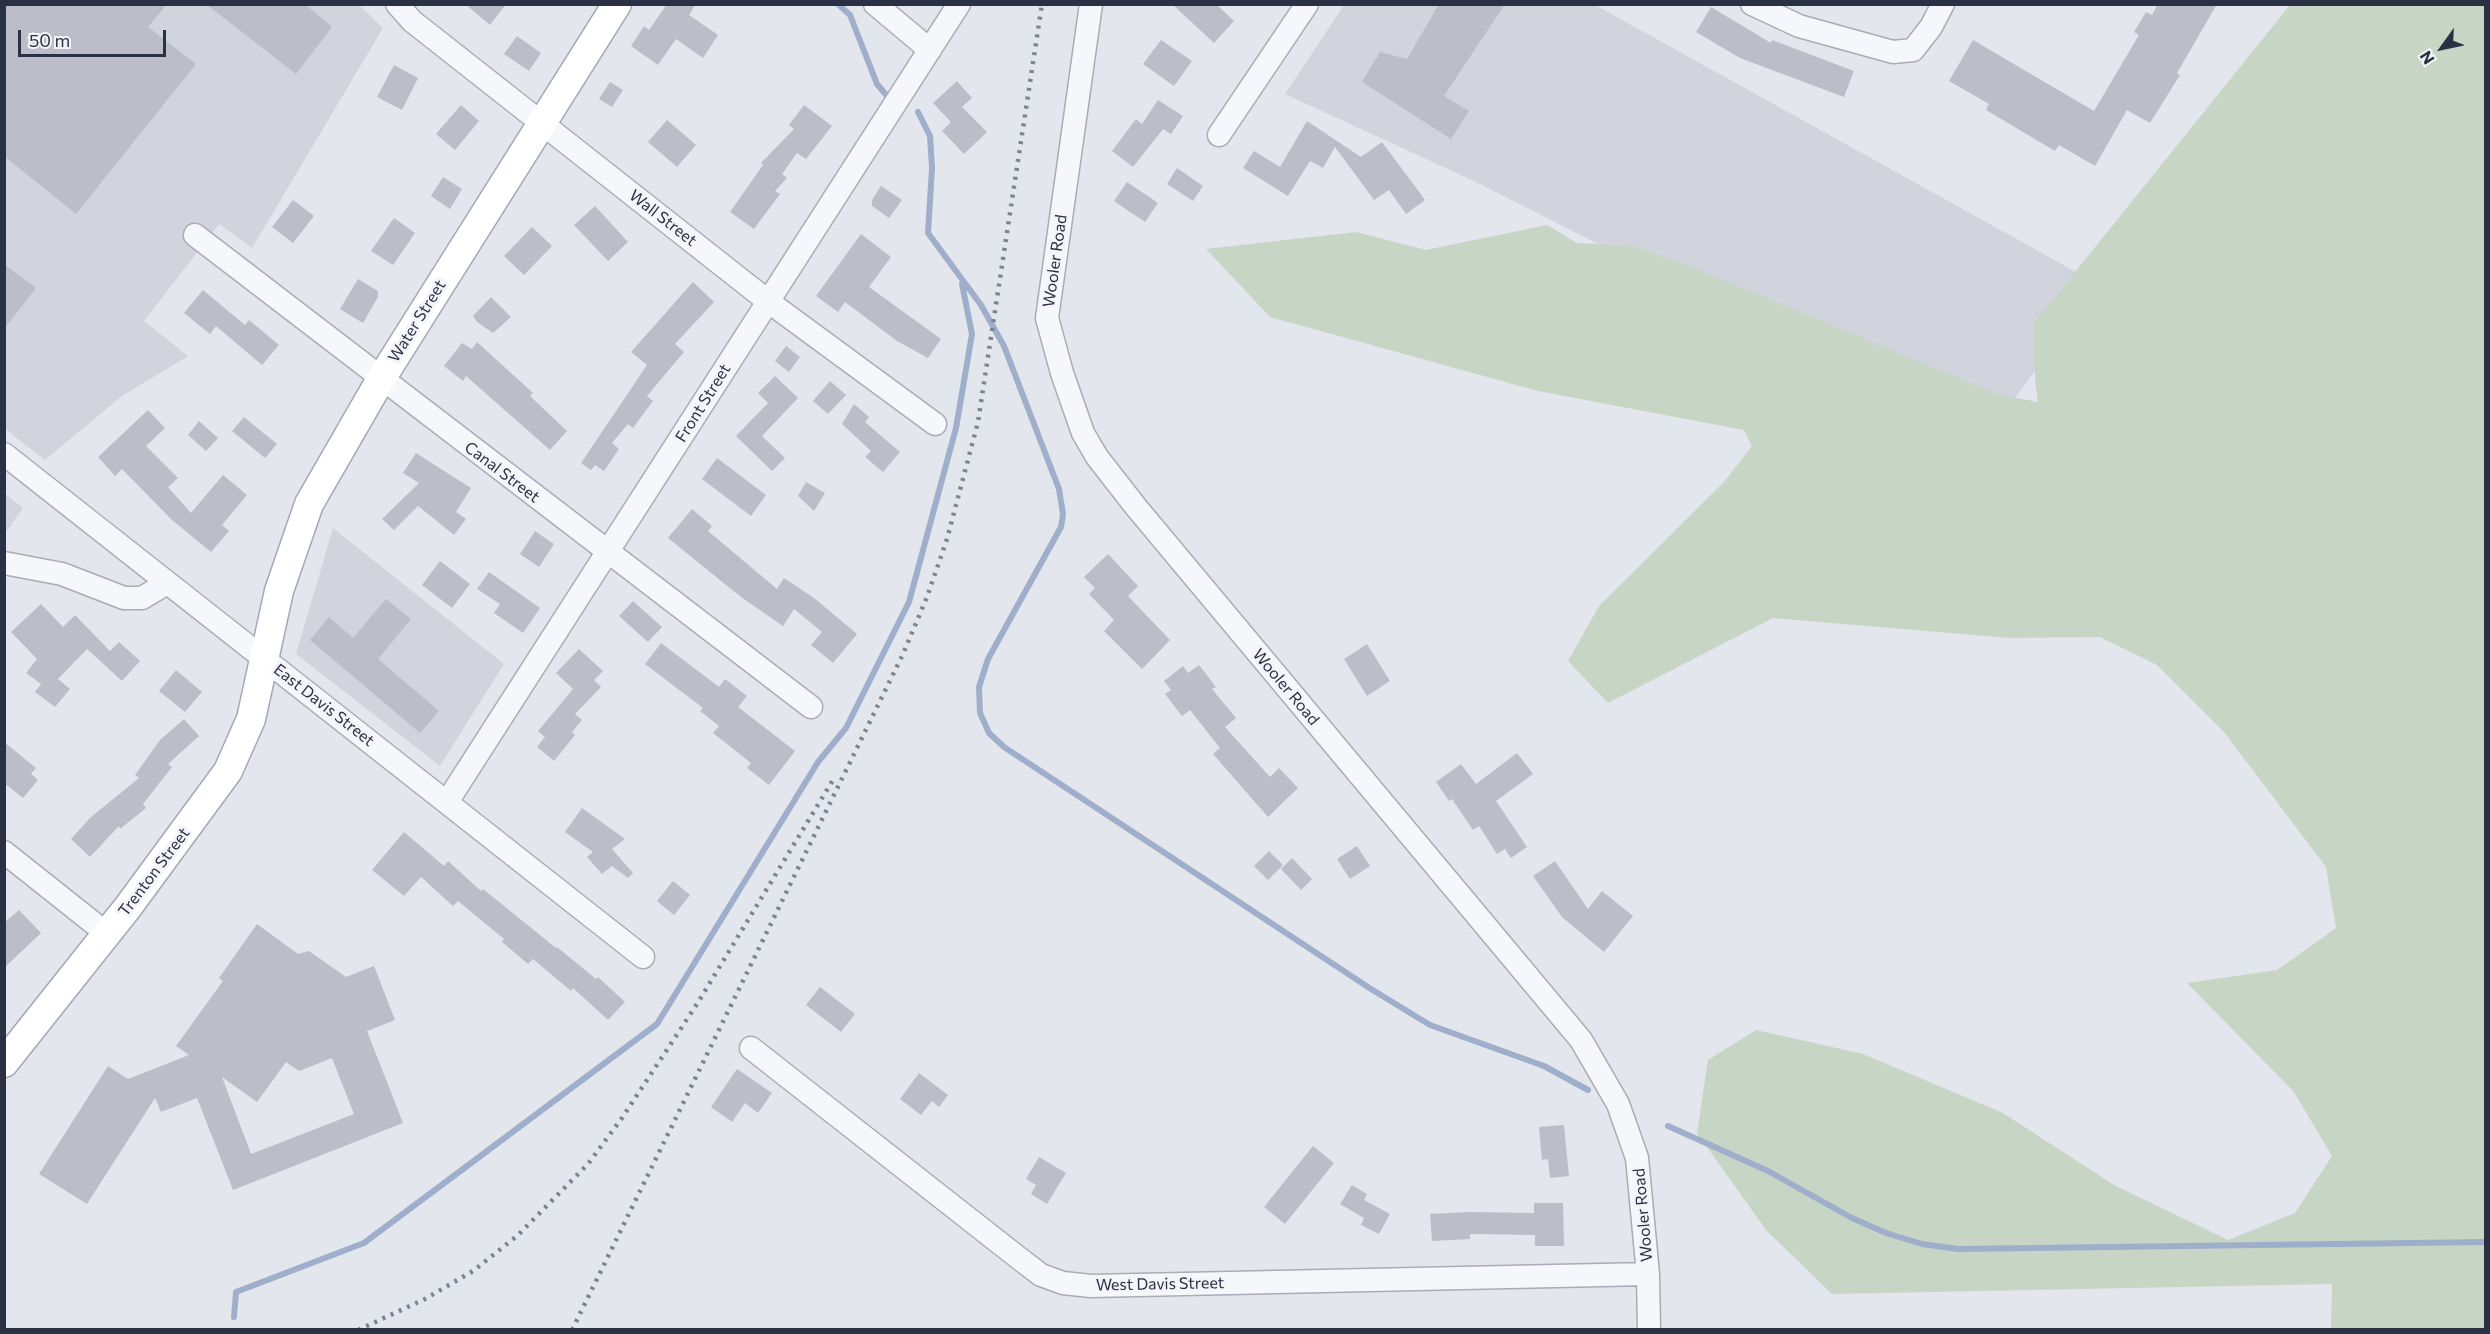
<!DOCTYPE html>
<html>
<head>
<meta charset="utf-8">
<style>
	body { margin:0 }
	#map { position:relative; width:2490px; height:1334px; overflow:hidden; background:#e3e6ec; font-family:Commissioner,sans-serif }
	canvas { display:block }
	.frame { position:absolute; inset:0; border:6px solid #2b3144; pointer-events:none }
	.north { position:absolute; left:2412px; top:18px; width:60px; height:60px; -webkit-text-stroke:4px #f3f5f9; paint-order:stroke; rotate:237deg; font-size:16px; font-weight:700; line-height:24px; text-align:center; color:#2b3144 }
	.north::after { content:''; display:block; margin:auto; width:21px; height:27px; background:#2b3144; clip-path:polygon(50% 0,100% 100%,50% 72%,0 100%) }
	.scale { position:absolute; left:18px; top:30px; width:148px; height:27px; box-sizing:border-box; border:3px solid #2b3144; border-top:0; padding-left:8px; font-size:18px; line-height:21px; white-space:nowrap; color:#2b3144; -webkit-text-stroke:4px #f3f5f9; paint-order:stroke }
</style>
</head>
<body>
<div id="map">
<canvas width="2490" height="1334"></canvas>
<div class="frame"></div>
<div class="north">N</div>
<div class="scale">50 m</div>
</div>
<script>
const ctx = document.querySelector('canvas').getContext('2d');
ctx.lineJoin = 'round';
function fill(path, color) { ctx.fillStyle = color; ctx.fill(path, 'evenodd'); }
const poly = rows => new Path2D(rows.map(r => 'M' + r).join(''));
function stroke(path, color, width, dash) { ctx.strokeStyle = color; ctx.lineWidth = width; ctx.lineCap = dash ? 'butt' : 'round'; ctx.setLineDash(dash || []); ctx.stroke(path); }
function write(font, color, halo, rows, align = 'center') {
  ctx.font = font + ' Commissioner,sans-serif'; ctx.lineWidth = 6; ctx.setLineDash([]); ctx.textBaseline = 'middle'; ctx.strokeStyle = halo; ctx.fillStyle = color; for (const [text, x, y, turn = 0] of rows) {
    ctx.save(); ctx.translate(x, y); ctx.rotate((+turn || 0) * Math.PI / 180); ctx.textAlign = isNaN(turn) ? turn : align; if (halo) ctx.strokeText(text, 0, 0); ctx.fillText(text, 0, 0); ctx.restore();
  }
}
fill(poly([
	[4,5,359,5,383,28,252,248,219,224,144,321,188,356,122,396,45,460,5,429],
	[1344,5,1595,5,2098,284,1985,440,1476,182,1285,94],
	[4,493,23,508,5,533,4,533],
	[333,528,504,664,440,766,296,654]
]), '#d2d4dd');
fill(poly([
	[2290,5,2485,5,2485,1329,2331,1329,2332,1284,1832,1294,1766,1230,1697,1133,1708,1060,1756,1030,1863,1054,2003,1113,2114,1185,2228,1240,2295,1213,2332,1156,2294,1092,2187,983,2277,970,2336,928,2326,867,2224,732,2157,665,2100,637,2009,638,1773,618,1608,703,1568,661,1599,606,1724,482,1752,446,1744,430,1538,391,1270,317,1206,249,1356,232,1426,250,1547,225,1577,243,1633,246,1697,269,1997,394,2038,402,2035,379,2034,323]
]), '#c7d5c5');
stroke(poly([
	[838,4,850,15,877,84,887,96],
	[918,112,930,136,932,168,928,233,981,305,1004,346,1059,489,1063,514,1061,527,988,659,979,687,980,713,989,733,1004,747,1371,989,1430,1025,1544,1066,1588,1090],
	[1668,1126,1768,1171,1852,1218,1886,1233,1922,1244,1958,1249,2486,1242],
	[234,1317,236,1292,364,1243,657,1024,818,762,846,728,909,602,956,428,972,334,962,284]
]), '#9fafcb', 6);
fill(poly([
	[4,4,167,4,148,27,196,64,76,214,4,156],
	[206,4,305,4,332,27,296,74],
	[465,4,506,4,490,25],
	[667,4,696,4,689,15,718,35,703,58,676,39,658,65,631,46,644,26,649,30],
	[1172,4,1216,4,1234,21,1214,43],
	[1439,4,1505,4,1444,96,1469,111,1451,139,1362,82,1380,52,1407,59],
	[2158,4,2217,4,2177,73,2180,75,2150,123,2127,110,2095,166,2059,145,2055,151,1986,110,1989,104,1949,81,1973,40,2094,111,2139,35,2134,32,2146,12,2152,15],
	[1711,7,1771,43,1772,40,1854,71,1844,97,1740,58,1696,32],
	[517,36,541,53,529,71,504,54],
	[1161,40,1192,61,1174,86,1143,64],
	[394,65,418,78,402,110,377,97],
	[957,81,972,98,962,107,987,132,964,154,942,131,951,122,933,103],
	[610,82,623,90,612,107,599,99],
	[1158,100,1183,116,1171,134,1163,129,1133,167,1112,151,1136,119,1142,124],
	[461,105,479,121,455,150,436,134],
	[804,105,832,126,806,159,797,153,782,174,787,178,775,191,780,194,754,229,730,212,763,165,761,163,794,129,789,125],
	[667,120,696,145,677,167,648,142],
	[1307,121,1361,157,1382,142,1425,200,1406,214,1389,190,1374,200,1335,147,1323,168,1310,161,1288,196,1243,168,1254,151,1280,167],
	[1177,168,1203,186,1193,201,1167,184],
	[443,177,462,189,450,209,431,196],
	[1127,182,1158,203,1145,222,1114,201],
	[881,186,902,200,889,218,872,206,872,200],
	[293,200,314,216,293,243,272,227],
	[595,206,628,242,608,261,574,225],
	[394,218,415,233,393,265,371,251],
	[532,227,552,246,524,275,504,256],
	[861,234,891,257,869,287,941,339,928,358,897,341,845,302,838,312,816,296],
	[4,264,36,288,4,329],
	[358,279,378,291,378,297,363,323,340,309],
	[693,282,714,302,675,344,684,352,647,396,653,401,633,428,628,424,612,443,619,449,604,471,595,465,591,470,581,463,647,365,631,352],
	[203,290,245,325,249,320,279,345,262,365,216,326,210,334,184,313],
	[491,297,511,317,493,333,477,322,473,316],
	[477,342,533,393,530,396,567,431,550,450,466,376,463,381,444,366,462,343,472,349],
	[786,346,800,357,789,372,775,361],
	[775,376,798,398,762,436,785,458,772,471,736,436,768,403,758,393],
	[830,381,846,395,828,414,813,401],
	[854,404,869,417,865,422,900,452,883,472,865,457,871,451,842,424],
	[148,410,165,428,146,446,178,478,168,487,191,513,223,475,247,495,222,525,229,531,211,552,172,520,122,469,115,476,98,457],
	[244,417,277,444,265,458,232,431],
	[199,421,218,438,206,451,188,435],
	[416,453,471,488,456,512,466,519,454,535,418,506,394,530,382,519,419,483,403,473],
	[717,458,766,495,751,516,702,479],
	[806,482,825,493,814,511,798,496],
	[692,509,712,526,708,531,777,589,784,578,814,598,857,634,833,663,811,645,822,632,794,609,783,626,741,597,668,538],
	[535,531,554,544,539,567,520,554],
	[1108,554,1138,586,1128,596,1170,640,1142,669,1104,631,1114,620,1089,594,1095,588,1084,577],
	[440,561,470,584,452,608,422,585],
	[489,572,540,608,523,633,494,613,500,604,477,589],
	[386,599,411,619,378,659,439,711,420,733,310,640,329,617,353,638],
	[633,601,662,627,648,642,619,616],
	[41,604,63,627,75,615,110,651,119,642,140,661,122,681,87,649,58,679,70,689,55,707,35,692,41,684,26,673,37,659,11,632],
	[661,643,719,687,725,679,747,696,738,707,795,751,769,785,747,768,751,763,713,733,719,726,700,711,703,708,645,664],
	[1367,644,1390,681,1367,696,1344,659],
	[579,649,603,671,594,680,601,687,575,714,582,720,572,732,575,735,554,761,537,747,545,737,538,731,573,689,556,673],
	[1199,665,1216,687,1212,689,1236,718,1225,727,1270,777,1279,768,1298,788,1268,817,1213,754,1220,748,1190,710,1182,716,1165,694,1171,690,1164,681,1183,666,1188,673],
	[176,670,202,692,185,712,159,691],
	[184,719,199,736,168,764,172,767,143,804,146,808,120,829,119,826,90,857,71,839,91,817,139,778,135,775,160,740],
	[4,742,36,768,31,774,38,780,23,798,4,783],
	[1517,753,1533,774,1496,801,1527,847,1511,858,1505,849,1497,854,1479,826,1473,830,1452,799,1449,801,1436,782,1461,764,1476,784],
	[582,808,625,839,612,849,633,873,628,878,612,866,602,874,587,857,593,852,565,832],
	[404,832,444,866,448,861,481,891,483,889,556,948,557,947,596,979,598,977,625,1002,608,1020,573,988,571,991,533,959,528,964,502,942,504,939,458,901,453,906,421,877,404,896,372,870],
	[1357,846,1370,866,1350,879,1337,859],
	[1269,851,1283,865,1268,880,1254,866],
	[1292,858,1312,879,1301,890,1281,869],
	[1555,861,1588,909,1602,891,1633,916,1604,952,1562,917,1533,876],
	[673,881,690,895,674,915,657,901],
	[19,910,41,933,4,968,4,923],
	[257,924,298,954,309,951,346,977,374,966,395,1020,367,1031,403,1123,233,1190,197,1098,161,1112,155,1098,87,1204,39,1174,108,1066,128,1079,189,1055,176,1046,223,981,219,978],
	[332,1058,354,1114,251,1154,222,1077,257,1102,286,1062,299,1071],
	[820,987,855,1014,841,1032,806,1005],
	[737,1069,772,1093,758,1113,745,1103,732,1122,711,1107],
	[919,1073,948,1095,939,1107,932,1101,921,1115,900,1099],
	[1564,1125,1569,1176,1550,1178,1548,1159,1542,1160,1539,1127],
	[1313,1146,1334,1163,1285,1224,1264,1207],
	[1039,1157,1066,1173,1047,1204,1031,1194,1036,1185,1026,1179],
	[1352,1185,1367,1194,1364,1200,1390,1214,1379,1234,1361,1225,1364,1218,1340,1204],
	[1534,1203,1563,1203,1564,1246,1535,1246,1535,1235,1470,1234,1470,1239,1432,1241,1430,1214,1468,1212,1534,1213]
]), '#bbbec9');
const minor = poly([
	[397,4,412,21,769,302,935,424],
	[875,4,930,50],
	[1091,4,1047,318,1062,373,1083,433,1097,457,1136,507,1581,1040,1618,1104,1637,1158,1648,1274,1649,1330],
	[1752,4,1799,26,1893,52,1913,50,1931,27,1943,4],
	[1219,135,1307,4],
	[195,235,811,707],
	[4,454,643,957],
	[4,563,62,574,124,598,142,598,167,583],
	[447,802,959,4],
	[4,852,106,933],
	[751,1048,1020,1259,1041,1275,1063,1283,1091,1286,1648,1274]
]);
const major = poly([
	[4,1063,128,907,228,771,251,719,279,591,309,504,381,379,617,4]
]);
stroke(minor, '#a8acb6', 25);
stroke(major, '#a3a8b7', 31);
stroke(minor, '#f6f7fa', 22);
stroke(major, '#fff', 28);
stroke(poly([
	[358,1330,425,1299,473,1271,517,1236,588,1164,622,1118,697,1004,833,780],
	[572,1330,903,654,927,597,947,539,978,422,1042,4]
]), '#7d8395', 4.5, [3, 6]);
write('16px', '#2b3144', '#f3f5f9', [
	["Wall Street",663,218,38],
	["Wooler Road",1055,261,-82],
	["Water Street",417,321,-58],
	["Front Street",703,403,-58],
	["Canal Street",502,472,37],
	["Wooler Road",1286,687,50],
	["East Davis Street",324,705,38],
	["Trenton Street",154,872,-53],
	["Wooler Road",1643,1215,-95],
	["West Davis Street",1160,1284,-1]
]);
</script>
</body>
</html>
